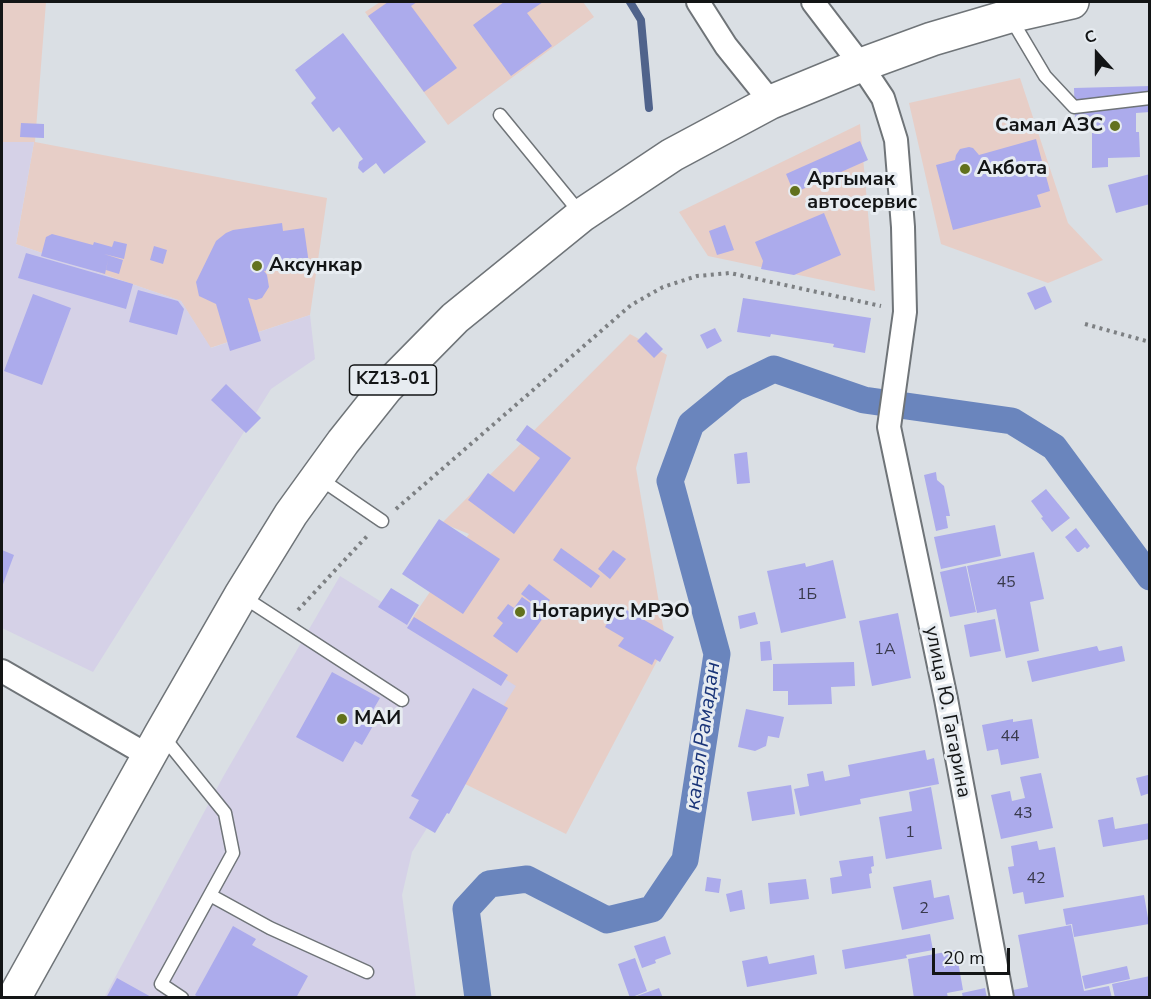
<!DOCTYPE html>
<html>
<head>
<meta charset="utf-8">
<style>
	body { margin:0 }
	#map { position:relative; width:1151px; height:999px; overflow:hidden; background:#dadfe4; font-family:"Nunito Sans",sans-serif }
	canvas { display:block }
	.frame { position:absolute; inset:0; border:3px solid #131516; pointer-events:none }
	.north { position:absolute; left:1067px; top:24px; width:60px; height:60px; -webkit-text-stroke:4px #e7ecf1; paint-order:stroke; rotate:339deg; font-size:16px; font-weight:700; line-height:24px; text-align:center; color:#131516 }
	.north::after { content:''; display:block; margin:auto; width:21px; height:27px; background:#131516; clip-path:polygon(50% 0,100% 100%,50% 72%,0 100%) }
	.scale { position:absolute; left:932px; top:948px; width:78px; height:27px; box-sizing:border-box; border:3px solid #131516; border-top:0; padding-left:8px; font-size:18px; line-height:21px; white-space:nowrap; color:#131516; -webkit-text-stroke:4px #e7ecf1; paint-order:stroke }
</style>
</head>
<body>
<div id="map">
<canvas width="1151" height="999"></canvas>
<div class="frame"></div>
<div class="north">С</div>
<div class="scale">20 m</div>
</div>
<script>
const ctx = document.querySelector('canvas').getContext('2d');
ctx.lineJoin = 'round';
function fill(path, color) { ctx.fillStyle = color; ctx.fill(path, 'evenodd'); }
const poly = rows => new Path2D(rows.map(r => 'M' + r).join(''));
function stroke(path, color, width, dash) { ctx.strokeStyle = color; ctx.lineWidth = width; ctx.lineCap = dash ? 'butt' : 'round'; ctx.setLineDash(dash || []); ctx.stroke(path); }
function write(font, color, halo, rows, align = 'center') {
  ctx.font = font + ' "Nunito Sans",sans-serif'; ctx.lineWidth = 6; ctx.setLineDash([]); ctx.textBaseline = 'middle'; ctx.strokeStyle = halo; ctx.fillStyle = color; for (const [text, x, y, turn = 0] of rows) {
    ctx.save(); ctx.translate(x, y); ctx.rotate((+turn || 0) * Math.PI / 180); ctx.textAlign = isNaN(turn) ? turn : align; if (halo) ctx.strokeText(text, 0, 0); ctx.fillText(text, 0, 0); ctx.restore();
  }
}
fill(poly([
	[2,2,46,2,35,142,327,198,310,315,210,348,181,301,16,244,34,142,2,142],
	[380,2,583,2,594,17,448,125,365,12],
	[1020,78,1068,223,1103,260,1048,283,941,244,909,103],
	[860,124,875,291,708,256,679,212],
	[630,334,667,355,636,468,666,644,566,834,457,780,411,620,469,534,442,523]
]), '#e7cec7');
fill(poly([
	[2,142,34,142,16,244,181,301,211,348,310,315,315,359,271,389,93,672,2,628],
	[340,576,516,686,412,852,402,895,416,997,104,998,223,777]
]), '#d5d1e7');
stroke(poly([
	[630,2,641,20,649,108]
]), '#50638b', 8);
stroke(poly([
	[478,998,466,909,489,884,527,879,607,920,652,909,685,860,717,654,670,481,691,424,735,388,774,369,864,400,1012,421,1054,447,1150,577]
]), '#6a85bd', 27);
fill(poly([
	[388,2,417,2,411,6,457,68,424,92,368,16],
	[504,2,543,2,527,13,552,46,511,76,473,25],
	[343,33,426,142,384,174,376,163,363,173,358,168,359,162,363,159,339,127,333,132,311,103,316,98,295,70],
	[1150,86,1150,112,1136,113,1136,132,1139,132,1140,157,1108,158,1108,167,1092,168,1092,133,1095,133,1094,119,1075,120,1074,88],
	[21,123,44,124,44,138,20,137],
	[1036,139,1050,191,1037,195,1041,207,953,230,936,165,955,160,956,155,960,149,969,147,973,148,979,155],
	[860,141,868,160,794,193,786,174],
	[1150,174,1150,204,1116,213,1108,185],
	[824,213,841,255,794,275,761,269,763,261,755,242],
	[282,223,283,231,304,228,309,264,264,271,267,275,269,287,262,298,256,300,248,298,261,341,230,351,216,304,199,296,196,282,216,241,226,233,233,230],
	[725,225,734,250,717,255,709,231],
	[52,234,93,245,94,242,112,247,114,241,127,244,124,259,104,254,123,260,119,274,106,270,108,260,105,274,41,256,46,237],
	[154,246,167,250,163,264,150,260],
	[26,253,133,284,126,309,18,278],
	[1045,286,1052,302,1035,310,1027,293],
	[138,290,178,301,184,309,177,335,129,322],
	[33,294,71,308,42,385,4,371],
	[743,298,871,318,865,353,833,347,834,344,771,334,770,337,737,332],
	[715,328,722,341,707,349,700,335],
	[646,332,663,349,654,358,637,341],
	[226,384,261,418,246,433,211,400],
	[527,425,571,458,514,534,468,500,488,473,514,492,540,458,516,440],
	[747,452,750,483,737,484,734,454],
	[936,472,937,480,944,486,950,516,946,516,948,528,936,531,924,475],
	[1046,489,1070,518,1052,532,1041,518,1043,517,1031,501],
	[439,519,500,559,463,614,402,574],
	[995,525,1001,556,941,569,934,537],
	[1076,528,1090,546,1087,549,1085,547,1079,552,1077,552,1065,537],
	[561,548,600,576,591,588,553,560],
	[2,550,14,555,2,587],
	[613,550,626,559,610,579,598,569],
	[1034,552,1044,599,1030,602,1039,651,1006,658,996,609,977,613,967,566],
	[833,560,846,618,781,633,767,571,805,563,806,567],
	[966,566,976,612,950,617,940,572],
	[529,584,550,600,542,610,521,594],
	[391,588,419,605,407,625,378,607],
	[522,597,546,614,517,653,493,636,503,623,497,618,508,604,514,608],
	[618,605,674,637,660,662,655,659,652,665,618,646,624,638,605,627],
	[755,612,758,624,740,629,738,616],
	[898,613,911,678,872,686,859,621],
	[414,617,508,675,501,686,407,628],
	[995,619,1001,651,970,657,964,625],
	[770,641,772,660,761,661,760,642],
	[1097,646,1099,651,1122,646,1125,661,1032,682,1027,661],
	[854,662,855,686,831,687,832,704,788,705,788,691,773,691,773,664],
	[332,672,380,698,367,720,374,724,362,745,355,741,343,762,296,737],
	[473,688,508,708,449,814,447,813,435,833,409,818,419,800,411,796],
	[746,709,784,717,779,738,768,736,766,746,755,751,738,747],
	[1013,719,1013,722,1032,719,1039,758,1001,765,998,749,987,751,982,725],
	[925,750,927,760,934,758,939,784,860,799,861,804,800,816,794,789,809,786,807,774,823,771,825,781,850,776,848,765],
	[1041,773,1053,828,1001,839,991,795,1010,791,1012,801,1025,798,1020,777],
	[1148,775,1150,793,1141,796,1136,778],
	[791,785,795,814,752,821,747,792],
	[931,787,942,849,886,859,879,817,912,811,909,792],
	[1113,817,1115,829,1150,823,1150,839,1103,847,1098,820],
	[1037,841,1039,850,1055,847,1064,897,1025,904,1023,892,1013,894,1008,867,1014,866,1011,846],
	[873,856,874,866,871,867,872,873,869,874,871,888,832,894,830,878,842,876,839,861],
	[707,877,721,879,719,893,705,891],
	[806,879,809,899,770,904,768,883],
	[931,880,934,898,949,895,954,919,902,930,893,887],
	[742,890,745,909,730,912,726,894],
	[1144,895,1149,924,1074,937,1072,924,1066,925,1063,909],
	[1071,925,1084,991,1109,986,1112,998,1015,998,1013,990,1028,987,1018,935],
	[233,926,256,939,252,945,308,976,296,998,200,998,195,995],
	[930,934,933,950,906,955,907,958,845,969,842,950],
	[665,936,671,954,655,960,656,963,642,968,634,946],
	[956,950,963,990,947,993,948,998,914,998,908,959],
	[814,955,817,974,747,987,742,961,767,956,769,964],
	[635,958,647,991,630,998,618,964],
	[1127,966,1130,979,1085,989,1082,976],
	[1150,976,1150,998,1115,998,1112,984],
	[117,978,153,998,106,998],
	[659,988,663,998,634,998,634,997],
	[985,988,987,998,963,998,962,993]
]), '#acabec');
const service = poly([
	[1010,17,1045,76,1074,107,1150,98],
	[500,115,581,214],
	[319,478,382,521],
	[242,596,402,700],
	[162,735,225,813,233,853,161,984,182,998],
	[210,895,270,928,367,972]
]);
const minor = poly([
	[698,2,726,46,771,102],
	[813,2,861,65,883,98,896,140,903,227,905,312,889,427,946,699,1002,998],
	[2,671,149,756]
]);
const trunk = poly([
	[14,998,161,734,241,595,291,514,343,442,386,388,455,318,582,215,672,155,771,102,861,65,932,39,1010,16,1072,2]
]);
stroke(service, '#6f7478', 15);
stroke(minor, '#6f7478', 26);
stroke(trunk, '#6f7478', 36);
stroke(poly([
	[1085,324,1150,342],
	[396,509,631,305,663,287,697,276,730,273,881,306],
	[298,610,369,534]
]), '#7d8083', 4, [3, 4.5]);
stroke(service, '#fff', 12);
stroke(minor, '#fff', 22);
stroke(trunk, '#fff', 33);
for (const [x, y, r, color] of [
	[1115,126,6,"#62711d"],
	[965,169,6,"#62711d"],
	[795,191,6,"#62711d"],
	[257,266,6,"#62711d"],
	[520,612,6,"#62711d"],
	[342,719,6,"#62711d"]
]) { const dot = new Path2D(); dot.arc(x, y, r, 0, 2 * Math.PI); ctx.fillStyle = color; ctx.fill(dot); stroke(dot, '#e7ecf1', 2); }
write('16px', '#393a4c', null, [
	["45",1006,583],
	["1Б",807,595],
	["1А",885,650],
	["44",1010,737],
	["43",1023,814],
	["1",910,833],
	["42",1036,879],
	["2",924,909]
]);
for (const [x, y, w] of [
	[393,380,87]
]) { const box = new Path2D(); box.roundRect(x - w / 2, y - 15, w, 30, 4.5); ctx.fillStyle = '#e7ecf1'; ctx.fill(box); stroke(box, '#131516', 1.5); }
write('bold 18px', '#131516', null, [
	["KZ13-01",393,380]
]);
write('bold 20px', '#131516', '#e7ecf1', [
	["Самал АЗС",1103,126,"right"],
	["Акбота",977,169],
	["Аргымак",807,180],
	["автосервис",807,203],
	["Аксункар",269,266],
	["Нотариус МРЭО",532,612],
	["МАИ",354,719]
], 'left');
write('20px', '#131516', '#e7ecf1', [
	["улица Ю. Гагарина",947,712,79]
]);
write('italic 21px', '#183377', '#e7ecf1', [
	["канал Рамадан",704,736,-82]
]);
</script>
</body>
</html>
